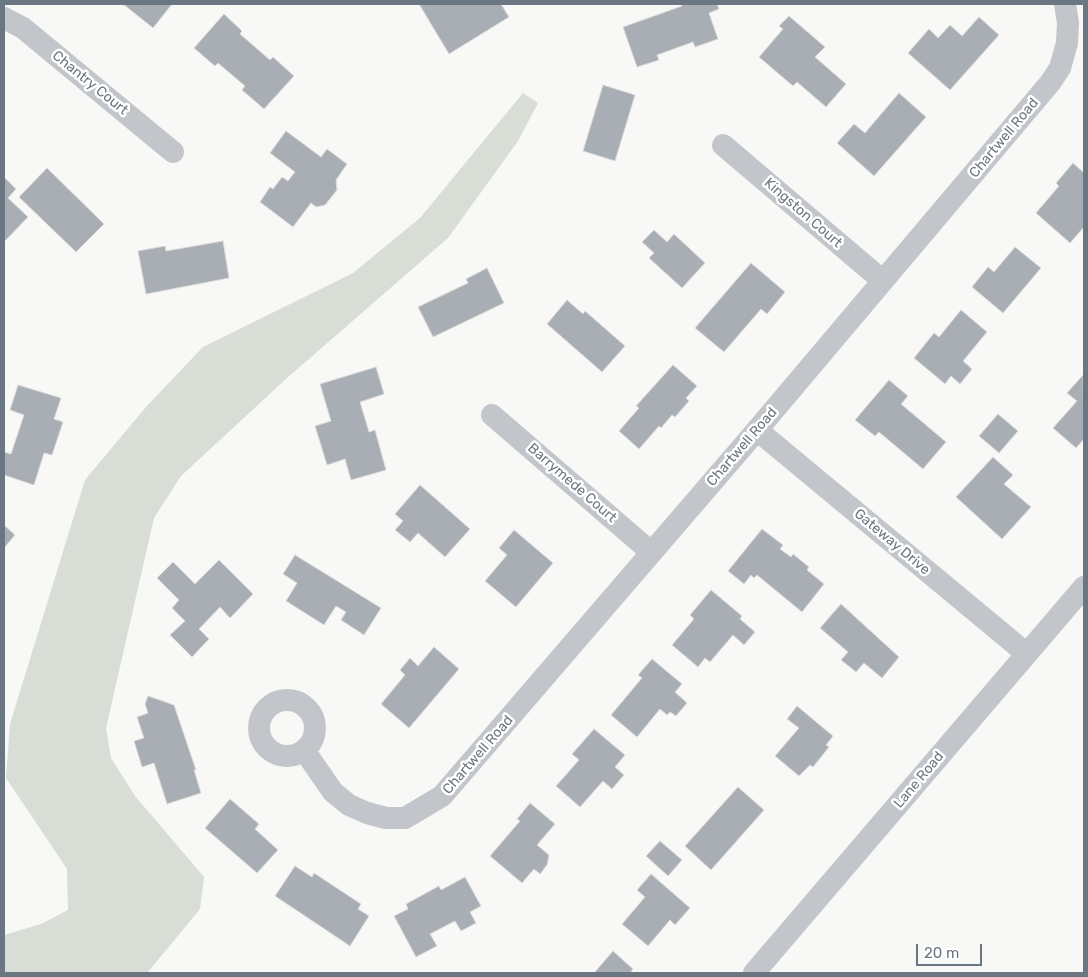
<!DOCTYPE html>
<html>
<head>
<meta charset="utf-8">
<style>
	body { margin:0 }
	#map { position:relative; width:1088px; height:977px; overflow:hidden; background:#f8f8f6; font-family:Rubik,sans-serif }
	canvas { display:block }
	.frame { position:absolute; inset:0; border:5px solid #6b7683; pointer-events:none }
	.scale { position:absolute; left:916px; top:944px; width:66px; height:22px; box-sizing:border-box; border:2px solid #6b7683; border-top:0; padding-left:6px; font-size:15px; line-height:18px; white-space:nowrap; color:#6b7683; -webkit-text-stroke:4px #fff; paint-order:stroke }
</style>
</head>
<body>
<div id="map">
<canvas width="1088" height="977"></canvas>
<div class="frame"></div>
<div class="scale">20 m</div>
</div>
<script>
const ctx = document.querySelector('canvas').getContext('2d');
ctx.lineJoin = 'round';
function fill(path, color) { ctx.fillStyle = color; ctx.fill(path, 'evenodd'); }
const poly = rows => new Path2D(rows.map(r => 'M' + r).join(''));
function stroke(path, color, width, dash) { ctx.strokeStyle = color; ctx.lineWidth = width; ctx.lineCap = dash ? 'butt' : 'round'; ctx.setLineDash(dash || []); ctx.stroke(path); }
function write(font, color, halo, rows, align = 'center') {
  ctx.font = font + ' Rubik,sans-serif'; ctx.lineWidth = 5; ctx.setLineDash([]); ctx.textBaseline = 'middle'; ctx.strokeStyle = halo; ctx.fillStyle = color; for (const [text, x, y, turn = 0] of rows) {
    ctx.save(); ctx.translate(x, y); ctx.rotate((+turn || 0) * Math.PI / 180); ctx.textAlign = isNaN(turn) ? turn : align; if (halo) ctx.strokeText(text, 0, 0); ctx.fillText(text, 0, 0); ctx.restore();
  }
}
fill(poly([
	[523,93,538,103,518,141,448,238,287,378,181,476,154,518,106,728,111,758,135,796,204,877,200,909,147,973,4,973,4,935,41,924,68,910,67,869,6,778,10,724,85,480,146,407,203,347,353,273,420,218]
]), '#d8ddd6');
const building = poly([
	[123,4,172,4,153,28,123,4],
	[419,4,501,4,509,17,449,54,419,4],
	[681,4,717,4,719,9,709,13,718,39,695,47,693,42,657,55,659,60,637,67,623,27,682,6,681,4],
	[224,14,242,31,240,34,270,60,273,57,294,76,264,109,242,90,245,86,218,63,215,66,194,48,224,14],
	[789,16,825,47,815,57,846,84,826,107,797,82,793,86,759,57,783,29,779,26,789,16],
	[979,17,999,35,950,90,908,53,929,29,938,38,950,25,962,36,979,17],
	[603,85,635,95,615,161,583,151,603,85],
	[899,93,926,117,874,176,837,143,854,124,865,133,899,93],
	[286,131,321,157,327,149,347,164,336,180,337,190,325,205,316,207,311,203,293,227,260,202,270,187,273,189,282,177,288,181,295,172,270,153,286,131],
	[1073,163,1084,173,1084,227,1070,243,1036,213,1059,186,1056,183,1073,163],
	[47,168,104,224,76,252,19,197,47,168],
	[4,177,16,189,8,198,28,217,4,242,4,177],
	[654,230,667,242,674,234,705,263,682,288,649,258,654,253,642,242,654,230],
	[223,241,229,278,146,294,138,251,165,246,166,251,223,241],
	[1015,247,1041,268,1003,313,972,287,988,267,994,272,1015,247],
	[751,263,785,292,767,314,761,309,724,352,695,328,751,263],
	[487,268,504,303,433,337,418,307,468,283,466,279,487,268],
	[567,300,583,314,585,311,625,346,602,372,547,324,567,300],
	[961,310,987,332,963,361,972,369,960,384,951,376,945,384,914,358,934,333,939,337,961,310],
	[673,365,697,386,686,398,689,401,675,417,672,415,661,428,659,426,639,449,619,431,639,408,636,406,673,365],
	[376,367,384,394,360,402,369,432,375,430,386,470,351,480,345,459,327,465,315,426,331,421,320,384,376,367],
	[1083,375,1084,439,1076,448,1053,428,1077,401,1067,393,1083,375],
	[889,380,908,396,901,404,946,442,923,469,879,432,875,436,855,420,889,380],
	[18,385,61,398,54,419,63,422,52,455,44,453,34,485,4,475,4,452,11,454,24,415,10,410,18,385],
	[998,414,1018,431,999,453,979,436,998,414],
	[993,457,1013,475,1004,484,1031,507,1002,539,956,497,993,457],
	[420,485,470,529,445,557,418,533,410,542,395,530,403,521,395,514,420,485],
	[4,525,15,535,4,548,4,525],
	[762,529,783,545,780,549,791,557,793,554,809,567,807,570,824,584,802,612,757,575,754,578,751,575,744,584,728,571,762,529],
	[514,530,553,563,516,607,485,581,507,555,499,548,514,530],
	[295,555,381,608,364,635,341,620,346,612,336,606,324,625,286,601,297,583,283,574,295,555],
	[219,560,253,594,230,618,220,607,199,629,209,639,192,657,170,635,185,621,172,608,179,600,157,578,173,562,195,584,219,560],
	[711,590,742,616,740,619,755,632,744,645,733,635,710,662,705,658,698,667,672,645,694,619,690,615,711,590],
	[841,604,899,657,882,678,864,663,856,672,841,660,848,652,820,628,841,604],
	[434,647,459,669,409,728,381,704,405,675,400,670,410,658,418,666,434,647],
	[652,659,682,684,675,692,687,703,676,716,670,712,667,715,660,709,637,737,611,715,642,678,638,675,652,659],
	[148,696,174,705,196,770,194,770,201,793,167,804,154,763,142,767,134,741,144,738,137,717,148,713,145,704,148,696],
	[797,706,833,736,826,745,829,747,813,767,810,765,799,776,775,756,799,728,787,719,797,706],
	[594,729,625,755,615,767,624,775,612,789,603,781,580,807,556,786,579,760,572,754,594,729],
	[738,787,764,810,711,870,685,846,738,787],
	[230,799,259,824,255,829,278,850,257,873,205,828,230,799],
	[530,803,555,824,537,845,549,855,547,865,540,874,534,869,522,883,490,856,520,821,517,819,530,803],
	[660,841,682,860,668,876,646,856,660,841],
	[295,866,312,877,314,873,361,904,358,909,369,916,350,946,275,896,295,866],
	[651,874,690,908,675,925,670,920,648,946,622,924,645,897,637,890,651,874],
	[465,877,481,906,470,912,476,923,461,931,455,921,430,934,437,946,416,957,394,916,408,909,406,904,439,886,441,890,465,877],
	[613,951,633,969,630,973,594,973,613,951]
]);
fill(building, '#a8aeb4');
stroke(building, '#dadad8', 1);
stroke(poly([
	[4,18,23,28,173,152],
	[723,145,883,281],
	[492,415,651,552],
	[757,430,1027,654],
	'259 728a28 28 0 1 1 56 0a28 28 0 1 1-56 0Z',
	[304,750,333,792,349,805,367,813,386,818,405,818,442,796,757,430,1050,83,1060,68,1067,43,1068,23,1065,4],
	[754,973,1084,587]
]), '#c2c5c9', 22);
write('14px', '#6b7683', '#fff', [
	["Chantry Court",90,83,39],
	["Chartwell Road",1004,138,-50],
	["Kingston Court",803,213,41],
	["Chartwell Road",742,447,-49],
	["Barrymede Court",572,483,41],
	["Gateway Drive",892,542,40],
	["Chartwell Road",478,755,-49],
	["Lane Road",919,780,-50]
]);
</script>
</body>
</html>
